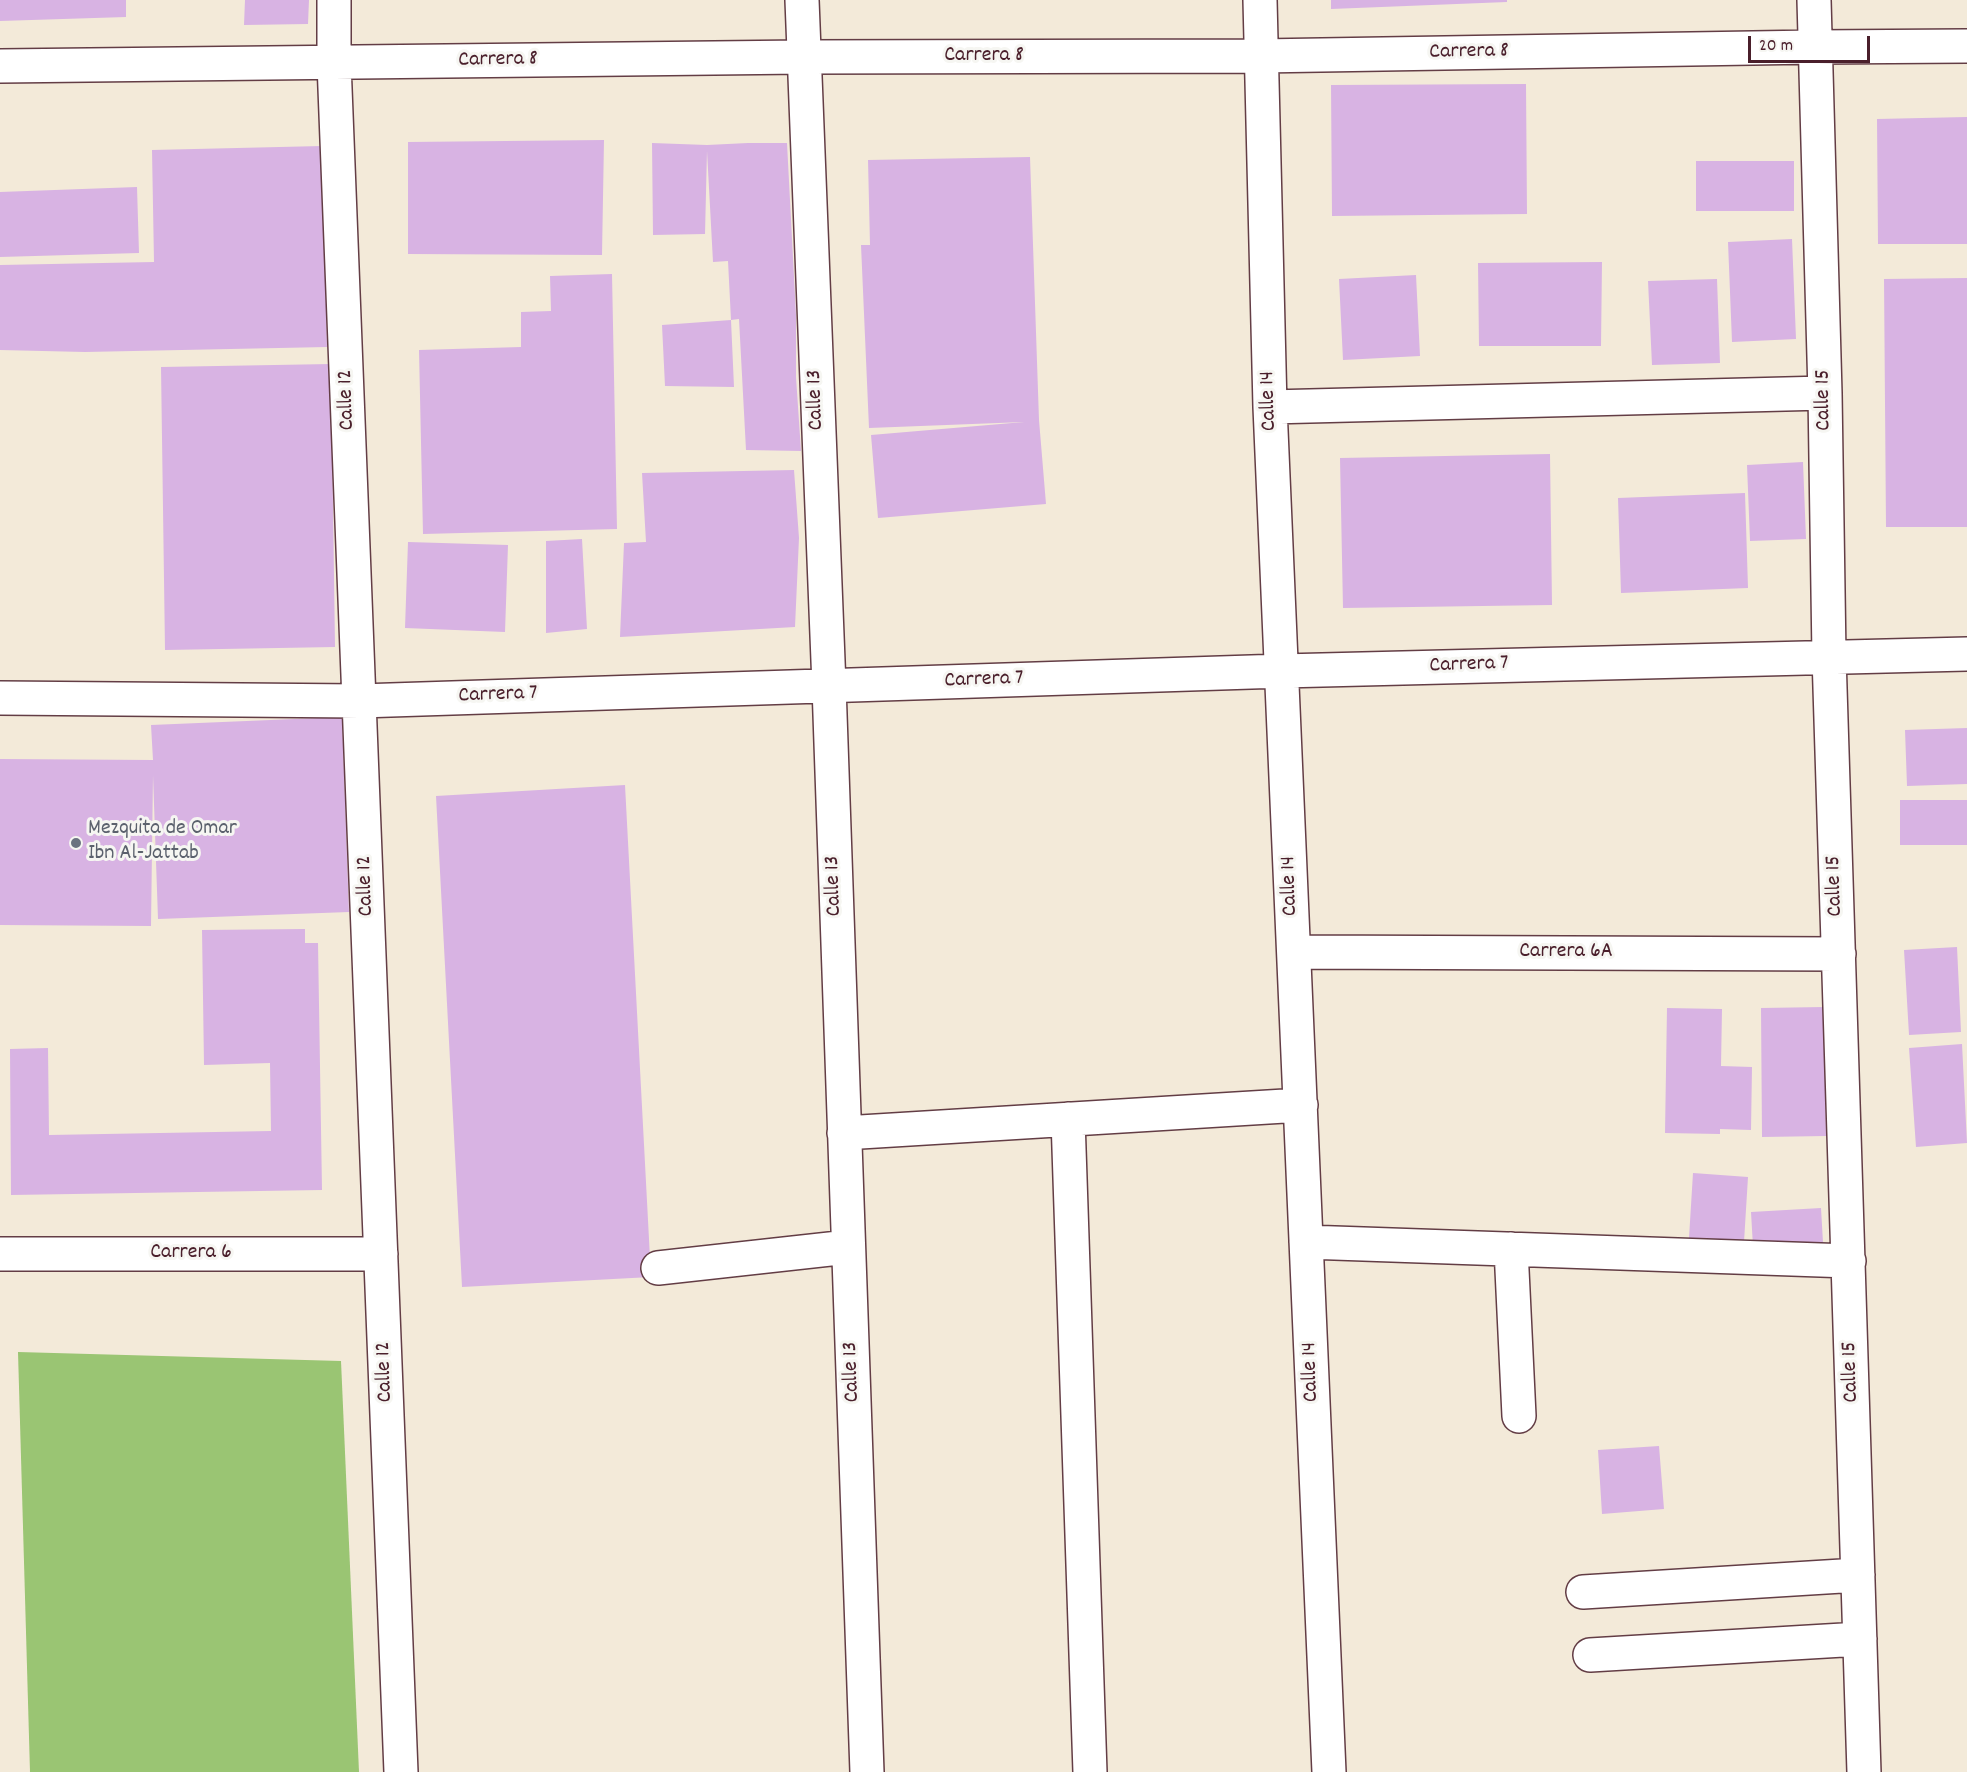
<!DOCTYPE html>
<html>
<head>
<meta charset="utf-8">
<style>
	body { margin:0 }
	#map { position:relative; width:1967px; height:1772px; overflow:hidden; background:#f3ead9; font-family:Dekko,sans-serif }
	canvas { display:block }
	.scale { position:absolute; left:1748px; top:36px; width:122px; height:27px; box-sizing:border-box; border:3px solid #4a1f2b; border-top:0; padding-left:8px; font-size:18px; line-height:21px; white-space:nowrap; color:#4a1f2b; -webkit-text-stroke:4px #f6f6f2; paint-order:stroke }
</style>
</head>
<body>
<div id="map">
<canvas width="1967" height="1772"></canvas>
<div class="scale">20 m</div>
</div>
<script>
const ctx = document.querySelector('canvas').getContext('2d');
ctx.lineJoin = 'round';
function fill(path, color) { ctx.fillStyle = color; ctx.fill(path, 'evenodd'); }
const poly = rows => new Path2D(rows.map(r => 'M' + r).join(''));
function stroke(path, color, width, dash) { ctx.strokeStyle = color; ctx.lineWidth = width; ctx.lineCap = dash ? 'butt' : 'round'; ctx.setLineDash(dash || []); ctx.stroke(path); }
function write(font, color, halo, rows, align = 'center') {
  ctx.font = font + ' Dekko,sans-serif'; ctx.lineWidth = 6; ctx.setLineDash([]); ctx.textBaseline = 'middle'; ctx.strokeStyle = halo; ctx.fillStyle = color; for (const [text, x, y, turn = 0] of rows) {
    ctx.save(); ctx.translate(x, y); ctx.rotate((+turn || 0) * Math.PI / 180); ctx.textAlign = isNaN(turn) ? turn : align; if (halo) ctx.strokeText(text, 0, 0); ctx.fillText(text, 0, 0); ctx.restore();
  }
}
fill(poly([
	[18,1352,341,1361,359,1772,30,1772]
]), '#9ac573');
fill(poly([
	[0,0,126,0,126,17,0,21],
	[245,0,309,0,308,24,244,25],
	[1331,0,1507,0,1507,2,1331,9],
	[1526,84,1527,214,1332,216,1331,85],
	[1967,117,1967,244,1878,244,1877,119],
	[604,140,602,255,408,254,408,142],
	[652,143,707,145,748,143,787,143,796,315,796,377,801,451,746,450,739,319,731,320,728,261,713,262,707,151,705,234,653,235],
	[322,146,327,347,85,352,0,350,0,265,154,262,152,150],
	[1030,157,1039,420,1046,504,878,518,871,435,1024,422,869,428,861,245,870,245,868,160],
	[1696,161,1794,161,1794,211,1696,211],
	[137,187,139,253,0,257,0,192],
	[1792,239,1796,339,1732,342,1728,242],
	[1602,262,1601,346,1479,346,1478,263],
	[612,274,617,529,423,534,419,350,521,347,521,312,551,311,550,276],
	[1416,275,1420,356,1343,360,1339,279],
	[1967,278,1967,527,1886,527,1884,279],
	[1717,279,1720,363,1652,365,1648,281],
	[731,320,734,387,665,386,662,325],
	[331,364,335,647,165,650,161,367],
	[1550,454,1552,605,1343,608,1340,458],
	[1803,462,1806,539,1750,541,1747,465],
	[794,470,799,538,795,627,620,637,624,543,646,542,642,473],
	[1745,493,1748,588,1621,593,1618,498],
	[582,539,587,629,546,633,546,541],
	[408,542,508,545,505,632,405,628],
	[342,717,349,912,158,919,153,775,151,926,0,925,0,759,153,760,151,725],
	[1967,728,1967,784,1907,786,1905,730],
	[625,785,651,1277,462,1287,436,796],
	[1900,800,1967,800,1967,845,1900,845],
	[305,929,305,943,318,943,322,1190,11,1195,10,1049,48,1048,49,1135,271,1131,270,1063,204,1065,202,930],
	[1957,947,1961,1032,1909,1035,1904,950],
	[1824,1007,1826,1136,1762,1137,1761,1008],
	[1667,1008,1722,1009,1721,1066,1752,1067,1751,1130,1720,1129,1720,1134,1665,1133],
	[1962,1044,1967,1143,1916,1147,1909,1048],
	[1693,1173,1748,1177,1743,1258,1688,1254],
	[1821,1208,1824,1260,1754,1264,1751,1212],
	[1659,1446,1664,1509,1602,1514,1598,1450]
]), '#d8b3e3');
const street = poly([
	[334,0,334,63,401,1772],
	[802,0,829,686,867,1772],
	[1260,0,1270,407,1329,1772],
	[1814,0,1825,393,1829,656,1864,1772],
	[0,66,803,57,1260,56,1814,47,1967,46],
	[1270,407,1825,393],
	[0,698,360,701,1282,671,1967,654],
	[1294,952,1839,954],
	[1068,1119,1090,1772],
	[844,1133,1301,1105],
	[1306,1242,1849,1261],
	[1511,1249,1519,1416],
	[0,1254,381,1254],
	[658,1268,848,1247],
	[1583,1592,1858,1575],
	[1590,1655,1860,1639]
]);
stroke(street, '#633d45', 36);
stroke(street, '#fff', 33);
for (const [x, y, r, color] of [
	[76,843,6,"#6b7280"]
]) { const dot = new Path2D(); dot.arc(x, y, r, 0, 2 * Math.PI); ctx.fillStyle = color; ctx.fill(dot); stroke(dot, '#f6f6f2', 2); }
write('22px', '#4a1f2b', '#f6f6f2', [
	["Carrera 8",1469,53,-1],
	["Carrera 8",984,57],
	["Carrera 8",498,61,-1],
	["Calle 12",348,400,-92],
	["Calle 13",817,400,-92],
	["Calle 15",1825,400,-91],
	["Calle 14",1270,401,-92],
	["Carrera 7",1469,666,-2],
	["Carrera 7",984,681,-2],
	["Carrera 7",498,696,-2],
	["Calle 12",367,886,-92],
	["Calle 13",835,886,-92],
	["Calle 14",1291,886,-92],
	["Calle 15",1836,886,-92],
	["Carrera 6A",1566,953],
	["Carrera 6",191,1254],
	["Calle 12",386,1372,-92],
	["Calle 13",853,1372,-92],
	["Calle 14",1312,1372,-92],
	["Calle 15",1852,1372,-92]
]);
write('22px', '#5b616d', '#f6f6f2', [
	["Mezquita de Omar",88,830],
	["Ibn Al-Jattab",88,855]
], 'left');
</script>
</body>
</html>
